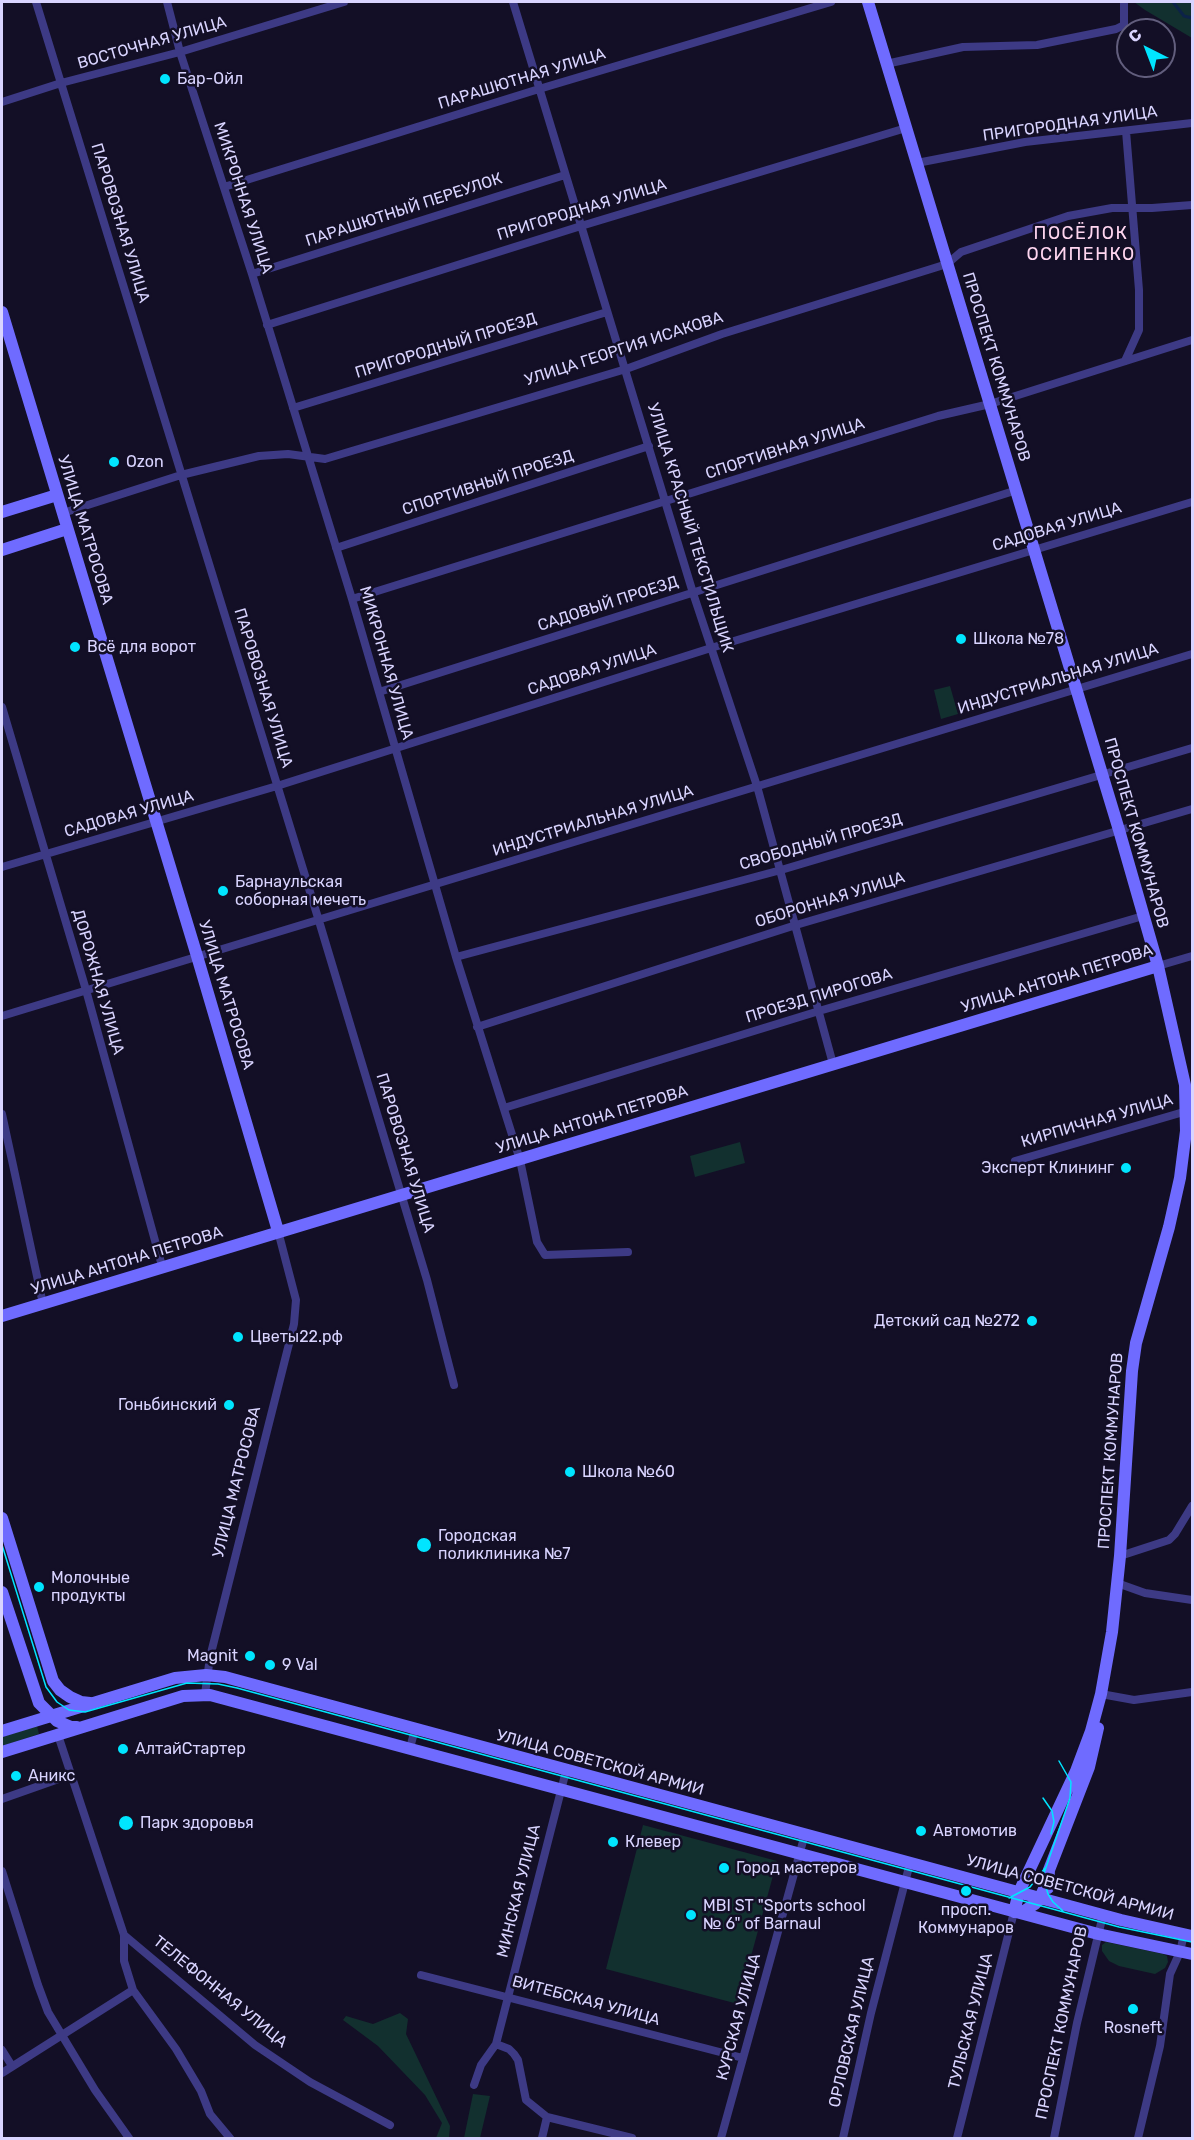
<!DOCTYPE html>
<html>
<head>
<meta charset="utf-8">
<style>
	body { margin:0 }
	#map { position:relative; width:1194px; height:2140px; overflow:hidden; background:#130f26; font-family:Rubik,sans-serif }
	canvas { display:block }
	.frame { position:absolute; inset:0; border:3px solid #d9d4ff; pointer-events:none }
	.north { position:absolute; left:1116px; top:18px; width:60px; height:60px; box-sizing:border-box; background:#130f26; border:2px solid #625e7d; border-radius:50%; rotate:318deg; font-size:16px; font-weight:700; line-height:24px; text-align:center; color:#d9d4ff }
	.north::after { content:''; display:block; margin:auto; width:21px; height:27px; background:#00e5ff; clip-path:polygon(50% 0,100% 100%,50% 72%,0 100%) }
</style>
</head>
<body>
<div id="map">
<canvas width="1194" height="2140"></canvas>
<div class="frame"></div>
<div class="north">С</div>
</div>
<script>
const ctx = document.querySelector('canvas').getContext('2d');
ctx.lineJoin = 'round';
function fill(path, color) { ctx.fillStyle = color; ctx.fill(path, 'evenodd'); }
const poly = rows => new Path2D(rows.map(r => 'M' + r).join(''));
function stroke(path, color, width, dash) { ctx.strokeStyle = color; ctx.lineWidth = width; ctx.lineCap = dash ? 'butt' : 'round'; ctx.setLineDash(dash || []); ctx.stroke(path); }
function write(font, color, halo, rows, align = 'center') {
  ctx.font = font + ' Rubik,sans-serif'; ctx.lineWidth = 5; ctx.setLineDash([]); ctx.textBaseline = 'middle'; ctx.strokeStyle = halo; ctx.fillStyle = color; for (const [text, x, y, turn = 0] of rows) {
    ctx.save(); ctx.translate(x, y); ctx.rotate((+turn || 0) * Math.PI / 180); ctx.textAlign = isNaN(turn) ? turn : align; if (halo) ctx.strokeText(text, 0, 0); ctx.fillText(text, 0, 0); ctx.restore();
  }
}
fill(poly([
	[1134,2,1192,2,1192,38,1145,10],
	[950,686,958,714,941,719,934,690],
	[740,1142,745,1163,695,1177,690,1156],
	[37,1726,39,1734,2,1746,2,1737],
	[643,1825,777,1861,738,2004,606,1969],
	[1106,1942,1163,1954,1167,1956,1168,1962,1165,1968,1155,1974,1119,1966,1109,1961,1102,1951,1102,1945],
	[400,2013,408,2019,406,2034,450,2126,449,2138,436,2138,442,2123,425,2095,378,2046,343,2020,346,2016,373,2024],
	[473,2094,490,2096,480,2138,464,2138]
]), '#12302f');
stroke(poly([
	[1173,2,1184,16,1192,18]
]), '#0c2248', 3);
stroke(poly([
	[36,2,319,921,427,1280,454,1385],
	[167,2,180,52,252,274,352,599,456,957,520,1160,537,1242,545,1255,628,1252],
	[513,2,693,593,757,786,833,1064],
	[886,64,963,47,1037,45,1116,29,1124,25,1124,2],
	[2,102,61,83,180,52,344,2],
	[917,163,1025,142,1192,123],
	[224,187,539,89,831,2],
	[252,274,565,175],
	[267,325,581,226,906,128],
	[1125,361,1139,330,1139,290,1126,131],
	[293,408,607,312],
	[63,513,181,475,259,456,288,454,325,459,626,369,722,334,947,264,961,252,1068,216,1112,208,1152,208,1192,205],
	[336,548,649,446],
	[352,599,938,416,990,404,1192,340],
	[379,692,1017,490],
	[2,707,86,990,162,1266],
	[2,867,277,786,711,648,1192,502],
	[456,957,781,870,1192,748],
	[1158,966,1192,956],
	[2,1016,1192,654],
	[477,1027,796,925,1192,809],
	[504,1108,819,1011,1143,916],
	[2,1114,43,1304],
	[1015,1161,1187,1111],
	[1120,1556,1169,1540,1175,1534,1192,1506],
	[1117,1583,1145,1593,1192,1600],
	[205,1694,210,1657,294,1324,296,1300,278,1231],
	[1101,1694,1134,1700,1192,1692],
	[58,1735,124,1935,124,1961,133,1990,176,2049,201,2091,210,2114,230,2138],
	[410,1748,415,1729],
	[2,1799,70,1775],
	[2,1871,38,1985,48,2012,95,2090,129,2138],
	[124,1935,255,2045,310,2082,390,2125],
	[421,1975,743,2058],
	[496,2044,509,2049,514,2054,518,2060,526,2100,547,2117,632,2138],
	[2,2050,12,2066],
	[2,2073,133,1990],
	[474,2085,481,2065,496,2044,566,1771],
	[542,2138,547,2117],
	[721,2138,805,1834],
	[843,2138,871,2013,910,1863],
	[957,2138,1014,1912],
	[1054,2138,1077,2023,1103,1915],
	[1138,2138,1160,2046,1170,1974,1180,1952,1184,1934]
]), '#3d3a85', 8);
stroke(poly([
	[868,2,1119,830,1158,966,1185,1085,1186,1131,1180,1178,1169,1227,1136,1343,1132,1371,1120,1556,1112,1632,1101,1694,1091,1731,1076,1771,1019,1892,1014,1912,1024,1911,1035,1904,1040,1898,1048,1880],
	[2,312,197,956,278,1231],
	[2,512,57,495],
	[2,550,67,529],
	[2,1316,1158,966],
	[2,1518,53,1681,60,1690,70,1697,81,1702,90,1703],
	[2,1592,39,1703,57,1721,71,1727,77,1727],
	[2,1731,175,1678,206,1675,225,1677,1121,1920,1192,1936],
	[2,1752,183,1696,210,1695,1098,1934,1192,1954],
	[1048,1888,1049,1870,1089,1767,1098,1728]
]), '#6f6bff', 12);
stroke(poly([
	[2,1545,46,1687,57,1702,69,1710,85,1712,187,1683,218,1684,237,1688,1119,1927,1192,1942],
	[1059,1761,1071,1782,1070,1798,1043,1876,1048,1894,1053,1902,1063,1911],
	[1043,1798,1052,1811,1054,1822,1051,1834],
	[1009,1898,1030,1887,1045,1868]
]), '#00e5ff', 1.5);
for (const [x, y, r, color] of [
	[165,79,6,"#00e5ff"],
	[114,462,6,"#00e5ff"],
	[961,639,6,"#00e5ff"],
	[75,647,6,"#00e5ff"],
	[223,891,6,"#00e5ff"],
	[1126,1168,6,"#00e5ff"],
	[1032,1321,6,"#00e5ff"],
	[238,1337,6,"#00e5ff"],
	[229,1405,6,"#00e5ff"],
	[570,1472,6,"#00e5ff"],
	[424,1545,8,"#00e5ff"],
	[39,1587,6,"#00e5ff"],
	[250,1656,6,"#00e5ff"],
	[270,1665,6,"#00e5ff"],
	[123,1749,6,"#00e5ff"],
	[16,1776,6,"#00e5ff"],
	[126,1823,8,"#00e5ff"],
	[921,1831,6,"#00e5ff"],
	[613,1842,6,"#00e5ff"],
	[724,1868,6,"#00e5ff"],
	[966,1891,6,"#00e5ff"],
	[691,1915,6,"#00e5ff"],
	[1133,2009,6,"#00e5ff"]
]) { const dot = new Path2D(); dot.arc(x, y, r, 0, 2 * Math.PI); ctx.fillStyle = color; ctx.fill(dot); stroke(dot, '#130f26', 2); }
write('16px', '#d9d4ff', '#130f26', [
	["ВОСТОЧНАЯ УЛИЦА",152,43,-16],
	["ПАРАШЮТНАЯ УЛИЦА",522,79,-17],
	["ПРИГОРОДНАЯ УЛИЦА",1070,124,-8],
	["МИКРОННАЯ УЛИЦА",243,198,72],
	["ПАРАШЮТНЫЙ ПЕРЕУЛОК",404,210,-18],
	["ПРИГОРОДНАЯ УЛИЦА",582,210,-17],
	["ПАРОВОЗНАЯ УЛИЦА",120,223,73],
	["ПРИГОРОДНЫЙ ПРОЕЗД",446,346,-17],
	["УЛИЦА ГЕОРГИЯ ИСАКОВА",624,349,-18],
	["ПРОСПЕКТ КОММУНАРОВ",996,367,73],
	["СПОРТИВНАЯ УЛИЦА",785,449,-18],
	["СПОРТИВНЫЙ ПРОЕЗД",488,483,-18],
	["САДОВАЯ УЛИЦА",1057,527,-17],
	["УЛИЦА КРАСНЫЙ ТЕКСТИЛЬЩИК",690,528,73],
	["УЛИЦА МАТРОСОВА",85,530,73],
	["САДОВЫЙ ПРОЕЗД",608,604,-18],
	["МИКРОННАЯ УЛИЦА",386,663,74],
	["САДОВАЯ УЛИЦА",592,670,-18],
	["ИНДУСТРИАЛЬНАЯ УЛИЦА",1058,679,-17],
	["ПАРОВОЗНАЯ УЛИЦА",263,688,73],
	["САДОВАЯ УЛИЦА",129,814,-16],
	["ИНДУСТРИАЛЬНАЯ УЛИЦА",593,821,-17],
	["ПРОСПЕКТ КОММУНАРОВ",1136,833,74],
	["СВОБОДНЫЙ ПРОЕЗД",821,842,-16],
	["ОБОРОННАЯ УЛИЦА",830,900,-17],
	["УЛИЦА АНТОНА ПЕТРОВА",1057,979,-17],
	["ДОРОЖНАЯ УЛИЦА",98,982,74],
	["УЛИЦА МАТРОСОВА",226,995,73],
	["ПРОЕЗД ПИРОГОВА",819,996,-17],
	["УЛИЦА АНТОНА ПЕТРОВА",592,1120,-17],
	["КИРПИЧНАЯ УЛИЦА",1097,1121,-16],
	["ПАРОВОЗНАЯ УЛИЦА",405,1153,73],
	["УЛИЦА АНТОНА ПЕТРОВА",127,1261,-17],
	["ПРОСПЕКТ КОММУНАРОВ",1111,1451,-86],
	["УЛИЦА МАТРОСОВА",237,1482,-76],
	["УЛИЦА СОВЕТСКОЙ АРМИИ",600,1763,15],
	["УЛИЦА СОВЕТСКОЙ АРМИИ",1070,1888,15],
	["МИНСКАЯ УЛИЦА",519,1891,-76],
	["ТЕЛЕФОННАЯ УЛИЦА",220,1992,39],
	["ВИТЕБСКАЯ УЛИЦА",586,2001,15],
	["КУРСКАЯ УЛИЦА",739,2017,-75],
	["ТУЛЬСКАЯ УЛИЦА",971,2021,-76],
	["ПРОСПЕКТ КОММУНАРОВ",1062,2023,-78],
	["ОРЛОВСКАЯ УЛИЦА",852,2032,-77]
]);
write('16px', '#d9d4ff', '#130f26', [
	["Бар-Ойл",177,79],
	["Ozon",126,462],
	["Школа №78",973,639],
	["Всё для ворот",87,647],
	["Барнаульская",235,882],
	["соборная мечеть",235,900],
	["Эксперт Клининг",1114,1168,"right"],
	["Детский сад №272",1020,1321,"right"],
	["Цветы22.рф",250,1337],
	["Гоньбинский",217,1405,"right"],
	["Школа №60",582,1472],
	["Городская",438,1536],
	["поликлиника №7",438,1554],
	["Молочные",51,1578],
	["продукты",51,1596],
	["Magnit",238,1656,"right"],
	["9 Val",282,1665],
	["АлтайСтартер",135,1749],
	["Аникс",28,1776],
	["Парк здоровья",140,1823],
	["Автомотив",933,1831],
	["Клевер",625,1842],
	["Город мастеров",736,1868],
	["MBI ST \"Sports school",703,1906],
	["№ 6\" of Barnaul",703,1924],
	["просп.",966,1910,"center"],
	["Коммунаров",966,1928,"center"],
	["Rosneft",1133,2028,"center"]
], 'left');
ctx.letterSpacing = '1.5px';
write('18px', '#ffd6f0', '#130f26', [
	["ПОСЁЛОК",1081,234],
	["ОСИПЕНКО",1081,255]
]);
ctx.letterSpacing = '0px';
</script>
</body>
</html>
